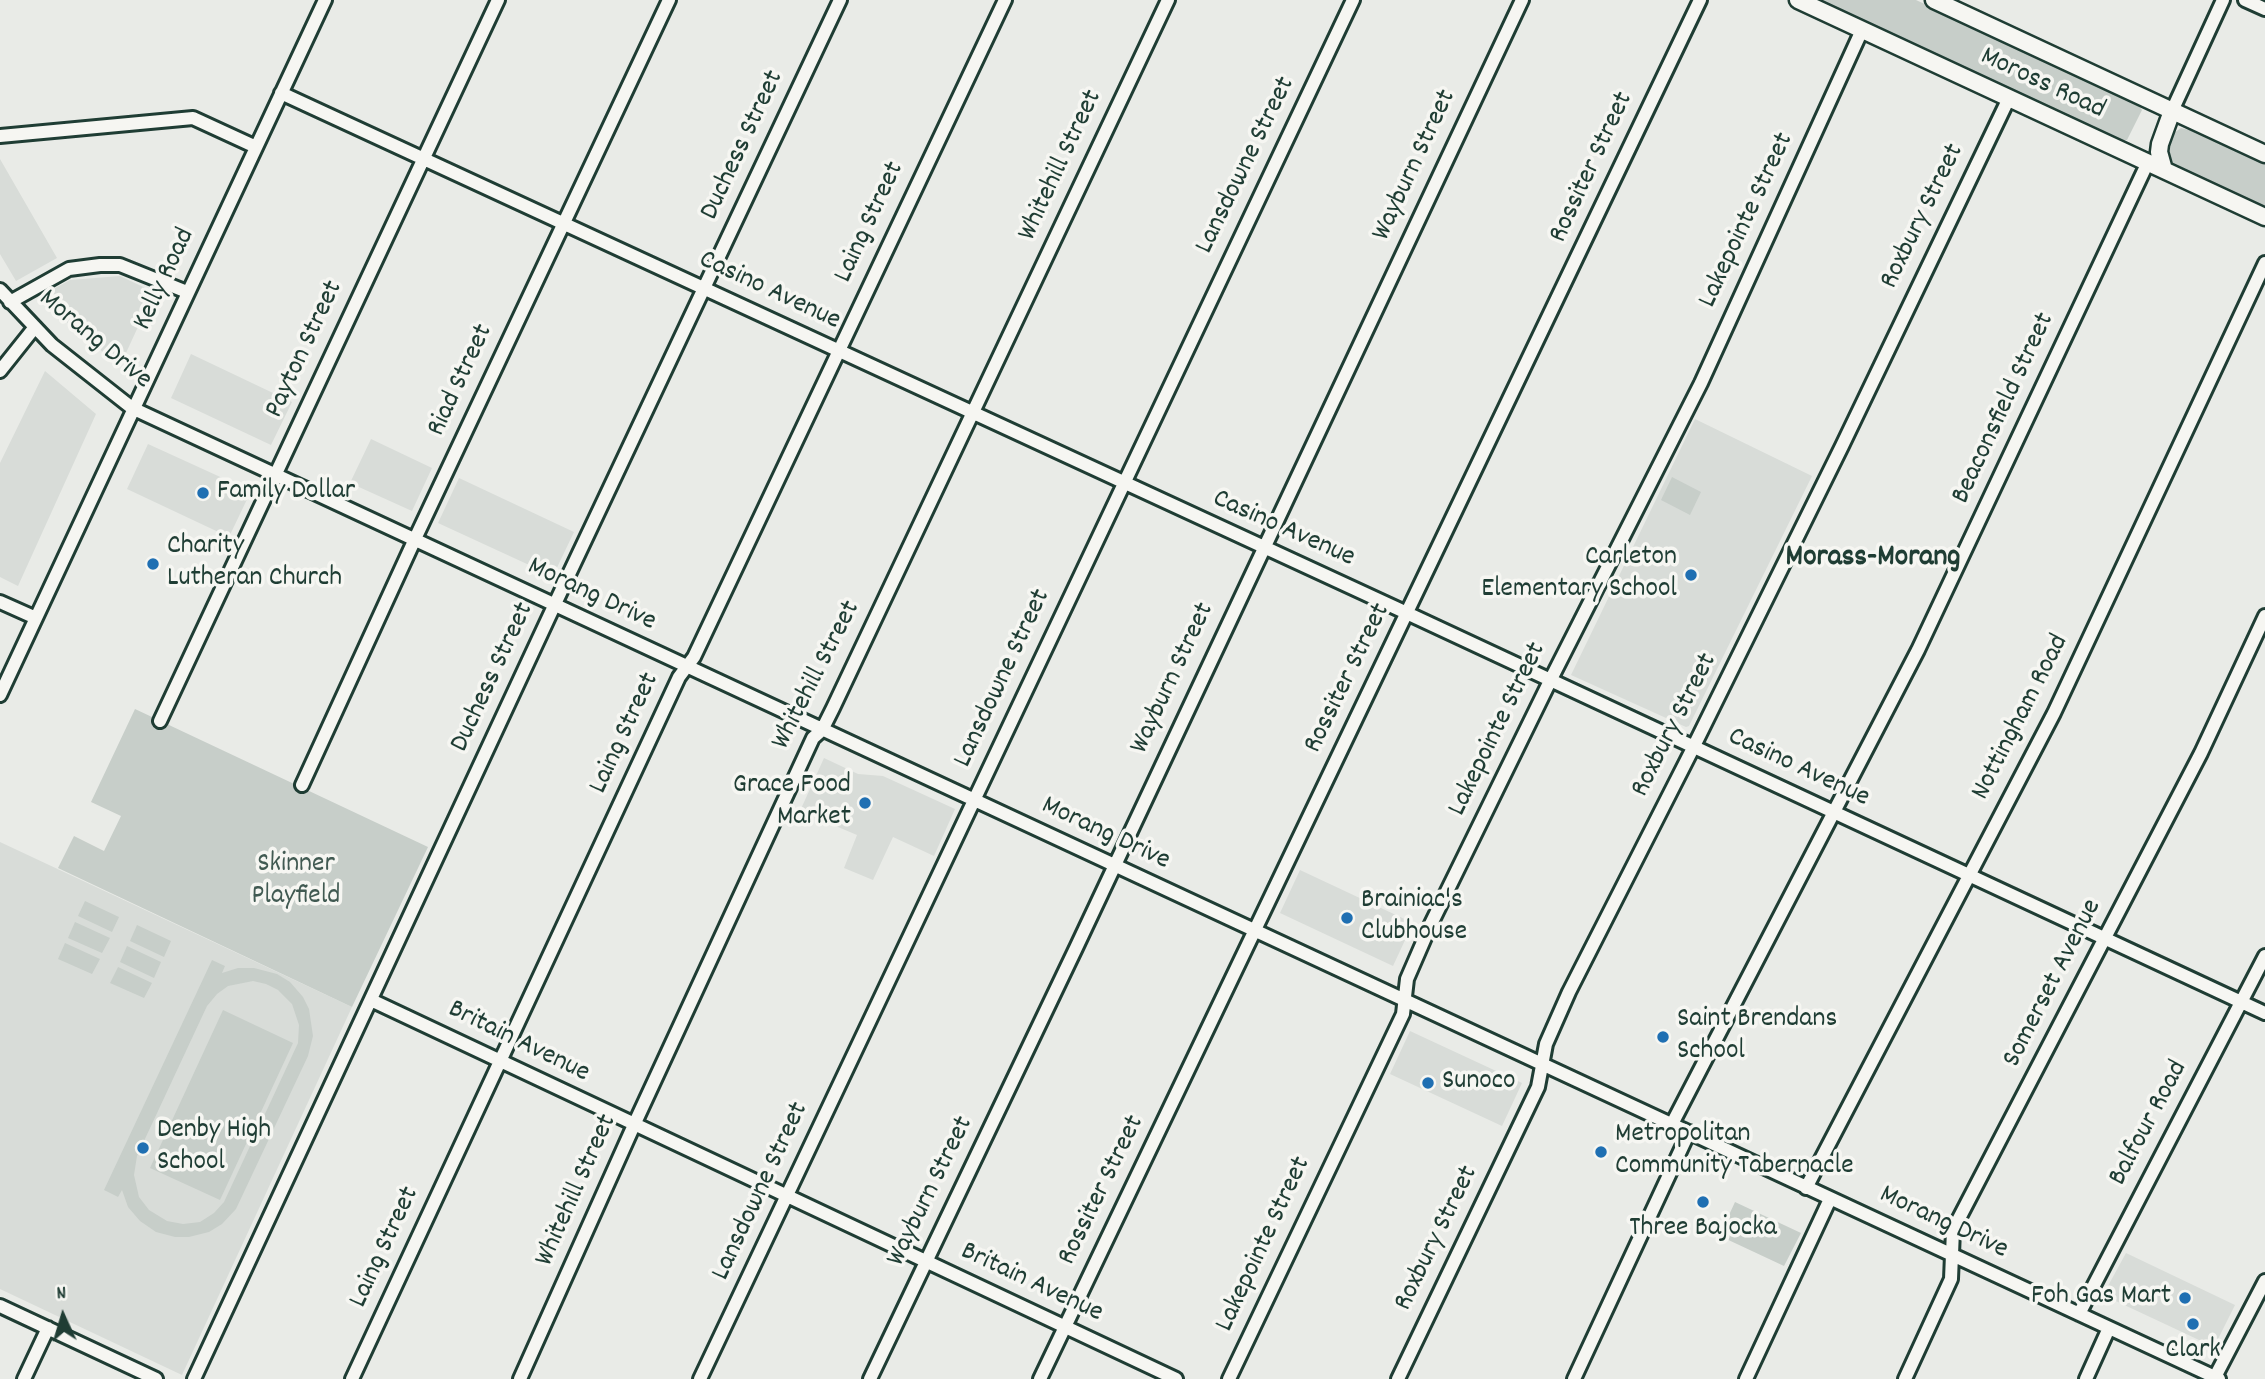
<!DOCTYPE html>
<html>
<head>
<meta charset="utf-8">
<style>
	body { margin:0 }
	#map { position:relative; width:2265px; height:1379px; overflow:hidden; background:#e9ebe7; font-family:Dekko,sans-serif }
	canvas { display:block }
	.north { position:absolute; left:28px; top:1281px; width:70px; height:70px; -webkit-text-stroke:5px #f6f6f2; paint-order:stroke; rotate:356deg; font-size:19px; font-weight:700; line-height:28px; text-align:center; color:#1f3d34 }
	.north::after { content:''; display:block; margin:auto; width:24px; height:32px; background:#1f3d34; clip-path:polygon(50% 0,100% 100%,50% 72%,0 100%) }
</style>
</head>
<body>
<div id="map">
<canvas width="2265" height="1379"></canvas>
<div class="north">N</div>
</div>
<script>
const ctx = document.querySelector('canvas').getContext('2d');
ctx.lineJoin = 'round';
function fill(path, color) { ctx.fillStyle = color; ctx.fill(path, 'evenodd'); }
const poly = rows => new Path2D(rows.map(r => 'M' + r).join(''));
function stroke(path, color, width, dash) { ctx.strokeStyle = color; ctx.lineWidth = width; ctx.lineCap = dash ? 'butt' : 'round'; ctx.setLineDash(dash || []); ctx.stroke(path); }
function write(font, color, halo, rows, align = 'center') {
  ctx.font = font + ' Dekko,sans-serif'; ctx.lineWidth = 7; ctx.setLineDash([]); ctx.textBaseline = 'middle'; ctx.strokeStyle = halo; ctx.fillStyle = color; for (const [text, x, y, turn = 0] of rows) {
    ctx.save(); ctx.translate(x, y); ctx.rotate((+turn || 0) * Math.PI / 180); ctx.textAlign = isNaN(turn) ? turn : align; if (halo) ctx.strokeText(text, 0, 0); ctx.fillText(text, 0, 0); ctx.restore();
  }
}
fill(poly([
	[0,159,57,258,16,281,0,254],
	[120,276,154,292,120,366,37,298,70,280],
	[191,354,292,402,271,445,171,398],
	[45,371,96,414,18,586,0,577,0,463],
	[1695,419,1812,476,1689,726,1686,727,1571,675],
	[371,439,432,468,412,511,350,483],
	[148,444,251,491,229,537,127,489],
	[459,478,574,532,553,576,438,523],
	[824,758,858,774,883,776,955,809,934,856,893,837,873,880,844,868,857,835,800,811],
	[0,842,352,1007,182,1375,0,1289],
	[1300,870,1413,923,1393,966,1280,913],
	[1410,1031,1522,1083,1502,1126,1390,1074],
	[2126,1253,2235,1305,2214,1347,2103,1295]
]), '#d8dcd8');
fill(poly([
	[1813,0,1916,0,2136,102,2142,110,2127,140,2116,140],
	[2181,128,2201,133,2265,162,2265,209,2186,172,2168,160,2166,151,2174,133],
	[1672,477,1701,492,1690,515,1661,500],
	[135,709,428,847,352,1007,58,868,74,836,104,851,121,816,91,802],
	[85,901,119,917,112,932,78,916],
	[75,922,110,938,102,953,68,938],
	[137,925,171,941,164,957,130,941],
	[65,943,100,959,92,974,58,959],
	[127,946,161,962,154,978,120,962],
	[212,960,225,966,222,973,238,968,254,968,277,974,290,982,303,997,309,1009,313,1036,308,1056,236,1209,222,1224,209,1232,189,1237,175,1237,156,1232,140,1221,128,1207,122,1190,118,1197,104,1190],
	[253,981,266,984,278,990,292,1004,299,1025,298,1043,224,1202,214,1213,200,1222,183,1224,167,1221,149,1210,139,1197,134,1175,137,1156,207,1006,217,994,228,986],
	[118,967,152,983,144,998,110,983],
	[223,1010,293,1043,220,1200,150,1168],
	[1735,1202,1801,1233,1784,1266,1722,1237,1725,1230,1723,1228]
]), '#c7cec9');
const minor = poly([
	[2245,0,2265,9],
	[281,93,1396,608,2265,1013],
	[2172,111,2223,0],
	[0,136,193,118,256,147],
	[0,290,52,345,132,408,2219,1379],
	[10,302,69,269,100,265,120,265,187,292],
	[0,371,35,327],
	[0,602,36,618],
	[0,695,325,0],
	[160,721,498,0],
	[302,785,414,541,669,0],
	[371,1000,1176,1379],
	[1672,1124,1918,650,2148,162],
	[1806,1188,2054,713,2265,263],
	[0,1306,156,1379],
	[2079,1314,2265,956],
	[2215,1377,2265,1281],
	[24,1379,48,1328],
	[194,1379,554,606,840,0],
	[352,1379,679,677,694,657,1005,0],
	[520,1379,634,1125,813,738,822,730,833,708,1168,0],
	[700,1379,1353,0],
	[870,1379,1076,948,1522,0],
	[1040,1379,1700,0],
	[1229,1379,1403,1014,1407,979,1430,926,1550,681,1701,383,1862,30],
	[1398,1379,1538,1087,1546,1044,1569,992,1693,748,1842,446,2009,98],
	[1574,1379,1689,1132],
	[1746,1379,1830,1199],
	[1905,1379,1951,1279,1953,1230,2201,753,2265,616],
	[2086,1379,2109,1328]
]);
const major = poly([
	[1798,0,2265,217],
	[1934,0,2265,154],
	[2164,170,2159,152,2160,144,2172,111]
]);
stroke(minor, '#1f3d34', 18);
stroke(major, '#1f3d34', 21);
stroke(minor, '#f6f6f2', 12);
stroke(major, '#f6f6f2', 16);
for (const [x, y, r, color] of [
	[203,493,7,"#1f6fb2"],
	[153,564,7,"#1f6fb2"],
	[1691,575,7,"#1f6fb2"],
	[865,803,7,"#1f6fb2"],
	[1347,918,7,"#1f6fb2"],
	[1663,1037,7,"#1f6fb2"],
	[1428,1083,7,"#1f6fb2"],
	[143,1148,7,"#1f6fb2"],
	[1601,1152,7,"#1f6fb2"],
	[1703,1202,7,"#1f6fb2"],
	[2185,1298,7,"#1f6fb2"],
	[2193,1324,7,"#1f6fb2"]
]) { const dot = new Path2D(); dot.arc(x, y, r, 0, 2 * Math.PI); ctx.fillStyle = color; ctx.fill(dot); stroke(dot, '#f6f6f2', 2.5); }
write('28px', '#1f3d34', '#f6f6f2', [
	["Moross Road",2042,85,25],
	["Duchess Street",744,146,-65],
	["Whitehill Street",1062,166,-65],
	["Lansdowne Street",1247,166,-64],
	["Wayburn Street",1416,166,-65],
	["Rossiter Street",1593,168,-65],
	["Roxbury Street",1924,217,-64],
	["Lakepointe Street",1748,221,-65],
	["Laing Street",871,223,-65],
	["Kelly Road",166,280,-65],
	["Casino Avenue",769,292,25],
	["Morang Drive",94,341,40],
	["Payton Street",306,350,-65],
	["Riad Street",462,381,-65],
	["Beaconsfield Street",2005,409,-65],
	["Casino Avenue",1283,530,24],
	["Morang Drive",591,596,25],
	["Whitehill Street",818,676,-63],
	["Duchess Street",494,678,-65],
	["Lansdowne Street",1004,679,-65],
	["Wayburn Street",1174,679,-65],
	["Rossiter Street",1349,679,-64],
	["Nottingham Road",2022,718,-63],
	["Roxbury Street",1676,726,-63],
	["Lakepointe Street",1499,730,-64],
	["Laing Street",626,734,-65],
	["Casino Avenue",1798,769,25],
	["Morang Drive",1105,835,25],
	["Somerset Avenue",2054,984,-63],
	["Britain Avenue",518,1043,26],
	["Balfour Road",2150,1124,-62],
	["Whitehill Street",578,1191,-66],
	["Rossiter Street",1103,1191,-64],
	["Lansdowne Street",762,1192,-65],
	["Wayburn Street",932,1192,-64],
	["Morang Drive",1943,1224,25],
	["Roxbury Street",1438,1239,-64],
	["Lakepointe Street",1265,1245,-65],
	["Laing Street",386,1248,-65],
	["Britain Avenue",1031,1284,25]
]);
write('28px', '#1f3d34', '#f6f6f2', [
	["Family Dollar",217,493],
	["Charity",167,548],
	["Lutheran Church",167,580],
	["Carleton",1677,559,"right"],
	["Elementary School",1677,591,"right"],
	["Grace Food",851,787,"right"],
	["Market",851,819,"right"],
	["Brainiac's",1361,902],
	["Clubhouse",1361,934],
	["Saint Brendans",1677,1021],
	["School",1677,1053],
	["Sunoco",1442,1083],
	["Denby High",157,1132],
	["School",157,1164],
	["Metropolitan",1615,1136],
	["Community Tabernacle",1615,1168],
	["Three Bajocka",1703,1230,"center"],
	["Foh Gas Mart",2171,1298,"right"],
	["Clark",2193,1352,"center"]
], 'left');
write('28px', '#415a52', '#f6f6f2', [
	["Skinner",296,866],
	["Playfield",296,898]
]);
write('bold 30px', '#1f3d34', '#f6f6f2', [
	["Morass-Morang",1873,560]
]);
</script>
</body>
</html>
